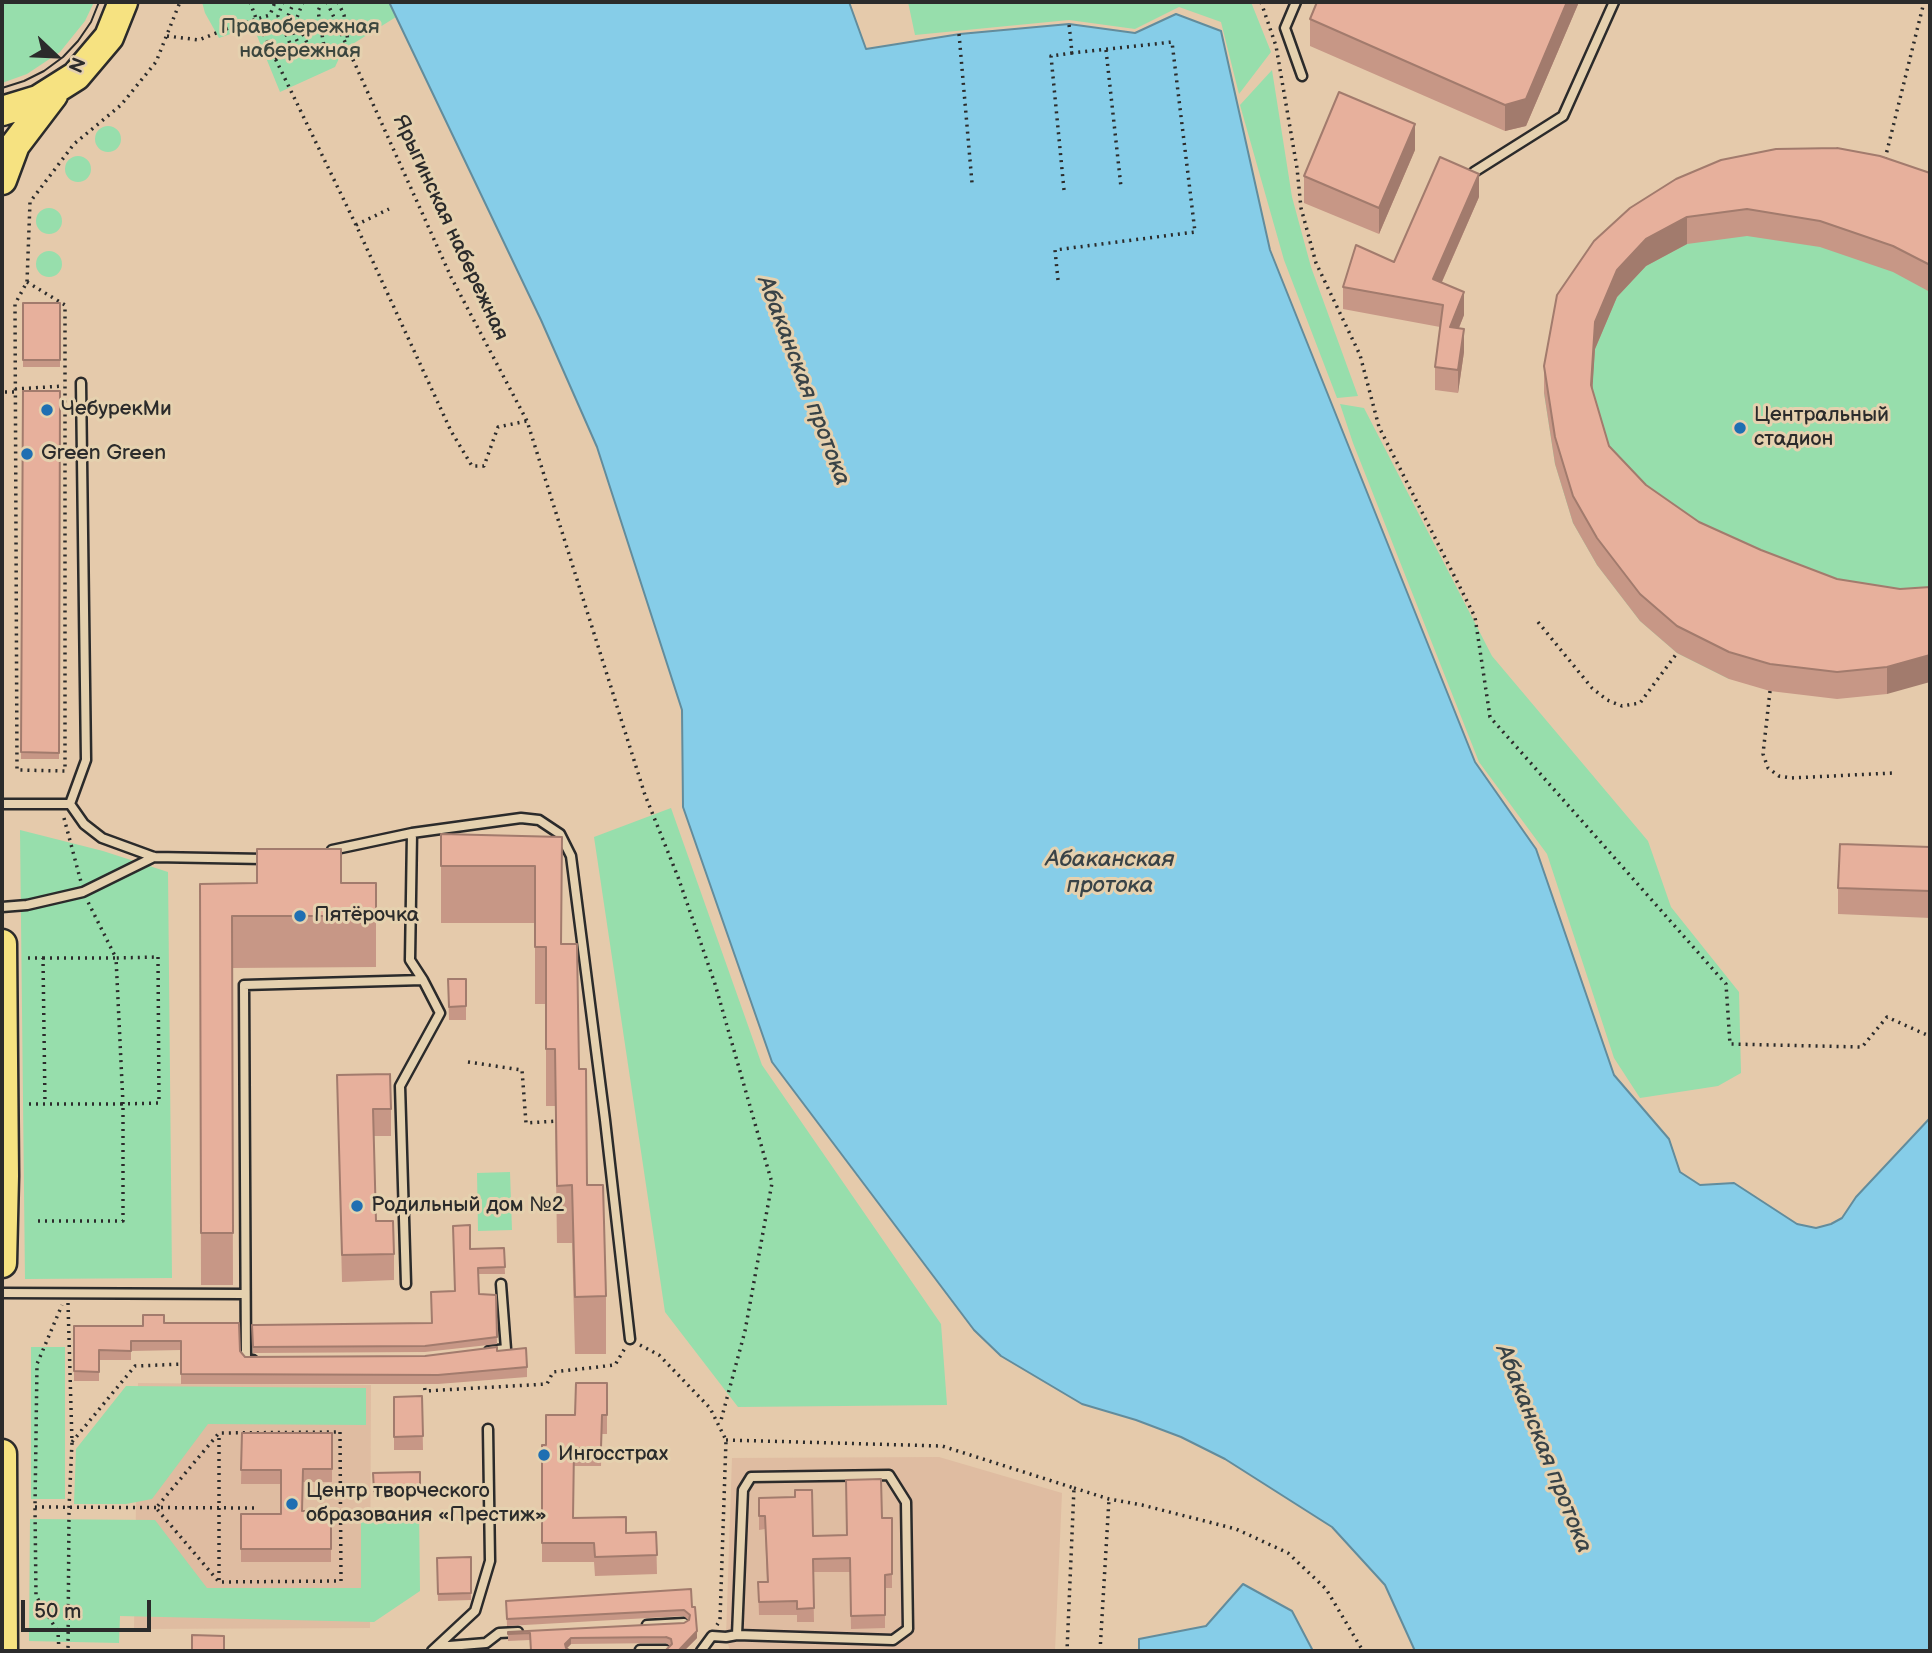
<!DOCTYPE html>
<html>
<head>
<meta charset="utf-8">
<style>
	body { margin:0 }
	#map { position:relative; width:1932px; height:1653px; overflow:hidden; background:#e5caab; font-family:"Balsamiq Sans",sans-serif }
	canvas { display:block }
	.frame { position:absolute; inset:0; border:4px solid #2b2b2b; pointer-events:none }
	.north { position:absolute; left:21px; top:21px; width:70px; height:70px; -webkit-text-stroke:5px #e5d1af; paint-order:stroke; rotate:113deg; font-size:19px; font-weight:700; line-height:28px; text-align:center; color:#2b2b2b }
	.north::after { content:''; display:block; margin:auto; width:24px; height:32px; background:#2b2b2b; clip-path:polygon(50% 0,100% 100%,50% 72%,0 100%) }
	.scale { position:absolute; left:21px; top:1600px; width:130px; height:32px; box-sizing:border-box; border:4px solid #2b2b2b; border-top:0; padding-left:9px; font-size:21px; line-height:24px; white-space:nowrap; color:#2b2b2b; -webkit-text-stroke:5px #e5d1af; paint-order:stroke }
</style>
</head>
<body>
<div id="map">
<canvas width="1932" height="1653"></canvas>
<div class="frame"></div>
<div class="north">N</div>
<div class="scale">50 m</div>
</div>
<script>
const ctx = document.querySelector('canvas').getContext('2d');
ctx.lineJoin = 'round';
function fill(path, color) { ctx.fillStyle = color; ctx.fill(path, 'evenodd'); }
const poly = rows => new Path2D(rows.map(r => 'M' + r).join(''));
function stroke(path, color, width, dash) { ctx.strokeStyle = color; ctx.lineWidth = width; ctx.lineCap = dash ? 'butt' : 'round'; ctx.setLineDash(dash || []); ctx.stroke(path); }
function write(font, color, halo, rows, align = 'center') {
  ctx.font = font + ' "Balsamiq Sans",sans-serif'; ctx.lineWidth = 6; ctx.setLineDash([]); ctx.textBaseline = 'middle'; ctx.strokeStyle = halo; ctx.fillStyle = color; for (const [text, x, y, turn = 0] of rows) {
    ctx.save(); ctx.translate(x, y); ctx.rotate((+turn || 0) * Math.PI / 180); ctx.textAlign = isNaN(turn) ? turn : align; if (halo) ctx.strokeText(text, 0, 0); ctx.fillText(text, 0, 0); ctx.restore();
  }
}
fill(poly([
	[138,1383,371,1385,370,1628,134,1629],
	[939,1457,1062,1493,1055,1651,730,1651,726,1637,732,1458]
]), '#dfbca1');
fill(poly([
	[2,2,94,2,85,21,60,52,27,74,2,83],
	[202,2,389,2,396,17,343,50,335,67,280,92,253,26,219,38,205,13],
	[908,2,1251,2,1271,52,1239,94,1221,22,1179,7,1135,29,1069,20,915,35],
	[1272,70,1292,197,1311,267,1358,396,1337,398,1284,260,1240,105],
	'95 139a13 13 0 1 1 26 0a13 13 0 1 1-26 0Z',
	'65 169a13 13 0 1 1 26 0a13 13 0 1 1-26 0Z',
	[1930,200,1930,682,1729,679,1677,653,1640,621,1597,565,1573,523,1555,464,1544,393,1557,322,1630,235],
	'36 221a13 13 0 1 1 26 0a13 13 0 1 1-26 0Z',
	'36 264a13 13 0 1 1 26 0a13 13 0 1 1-26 0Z',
	[1340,404,1364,408,1492,656,1648,841,1671,907,1739,992,1741,1073,1718,1086,1640,1098,1614,1058,1547,854,1479,762,1353,443],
	[671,808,762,1065,941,1324,947,1405,738,1407,665,1312,594,837],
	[20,830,103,851,168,872,172,1278,25,1279],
	[510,1172,512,1230,478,1231,477,1173],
	[31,1347,65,1347,65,1499,31,1499],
	[126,1386,366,1388,366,1425,208,1424,152,1499,126,1504,74,1504,76,1449],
	[361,1509,419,1509,420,1591,374,1622,120,1616,119,1643,29,1641,30,1519,155,1520,207,1588,361,1588]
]), '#97deac');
const water = poly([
	[389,2,849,2,866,49,960,34,1069,24,1135,33,1176,14,1221,31,1270,250,1475,762,1536,849,1614,1075,1669,1139,1680,1172,1700,1185,1734,1183,1797,1224,1816,1228,1831,1224,1842,1218,1856,1197,1930,1118,1930,1651,1415,1651,1385,1585,1332,1527,1225,1459,1181,1437,1136,1420,1082,1404,1001,1356,974,1330,772,1062,683,807,682,710,597,447,541,320,389,2],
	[1243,1584,1292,1611,1313,1651,1139,1651,1139,1639,1206,1626,1243,1584]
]);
fill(water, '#86cde8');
stroke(water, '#628c9c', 2);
const lane = poly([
	[1296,2,1285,28,1302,76],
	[1474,172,1563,116,1614,2],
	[2,804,70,804,84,824,102,838,154,857,264,859],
	[70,804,86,760,81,383],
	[332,850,412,833,521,818,539,820,560,834,571,856,605,1120,630,1339],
	[2,907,27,905,83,892,154,857],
	[406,1284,400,1086,440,1013,423,980],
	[2,1293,245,1294],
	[489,1351,506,1349,501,1284],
	[253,1360,246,1360,244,985,423,980,410,960,412,833],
	[647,1625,684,1623],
	[437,1647,486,1643,499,1633,518,1632],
	[640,1650,666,1650],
	[432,1651,475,1611,490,1561,488,1429],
	[701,1651,712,1636,726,1637,737,1635,893,1640,908,1629,906,1502,889,1475,751,1477,743,1490,737,1635]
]);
const highway = poly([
	[2,111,38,100,76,76,109,37,123,2],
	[2,180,15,145,53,95],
	[2,944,4,1176,2,1263],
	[2,1454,3,1651]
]);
stroke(lane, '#2b2b2b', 13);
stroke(highway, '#2b2b2b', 33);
stroke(poly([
	[250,2,257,21,356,225,451,431,472,466,484,466,498,427,527,421],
	[283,2,278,16,295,55,302,52,287,18,294,2],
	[303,2,296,20,312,53,325,52,318,11,322,2],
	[327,2,451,277,527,421,645,795,678,877,715,984,772,1183,745,1331,720,1424],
	[338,2,344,15,348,41],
	[1261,2,1276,46,1297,168,1301,208,1316,263,1360,355,1379,427,1475,617,1490,717,1726,984,1730,1044,1862,1047,1887,1017,1927,1035,1930,1032],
	[959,34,972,183],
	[167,36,199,40,226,29],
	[1106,50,1121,187],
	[275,59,293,50],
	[1885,159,1924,2],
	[1064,190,1051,56,1072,53,1069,24],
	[356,225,389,209],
	[1058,280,1055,250,1195,232,1172,42,1072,53],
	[27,282,65,305,65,771,17,770,15,304,27,282,30,202,74,144,121,105,156,62,180,2],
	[15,389,64,386],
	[5,392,15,392],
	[1538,622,1592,688,1607,700,1622,706,1640,703,1677,653],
	[1770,691,1763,754,1768,768,1779,776,1791,778,1893,773],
	[64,818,81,882],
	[158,957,159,1103,123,1104,116,958,158,957],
	[28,958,43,958,45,1104],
	[43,958,116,958,88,902],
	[468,1062,522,1070,526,1123,558,1121],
	[29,1104,123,1104,123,1221,38,1221],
	[68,1303,72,1442,69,1508,68,1651],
	[640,1345,659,1355,710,1408,726,1440,720,1620,717,1625],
	[424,1381,425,1391,547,1384,553,1372,615,1365,625,1348],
	[340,1432,341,1581,219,1582,156,1508,219,1433,340,1432],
	[726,1440,942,1446,1074,1488,1067,1651],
	[72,1442,135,1366,184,1364],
	[1074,1488,1109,1499,1142,1505,1236,1529,1288,1553,1326,1589,1363,1651],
	[35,1507,256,1508],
	[219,1580,219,1434],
	[59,1651,58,1632,36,1596,35,1507,37,1364,62,1305],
	[1100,1651,1109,1499]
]), '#2b2b2b', 3.5, [2, 5]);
stroke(lane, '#e5d1af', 8);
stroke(highway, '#f6e281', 28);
stroke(poly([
	[2,88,24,81,44,71,63,57,78,41,91,22,99,2]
]), '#2b2b2b', 2);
stroke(poly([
	[226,29,270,15,275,2]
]), '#2b2b2b', 3.5, [2, 5]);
fill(poly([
	[1579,2,1526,126,1505,131,1310,46,1310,19],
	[1415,150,1379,234,1304,203,1304,176],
	[1930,173,1930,292,1893,272,1820,247,1747,236,1687,244,1646,266,1617,297,1595,349,1592,390,1609,446,1646,485,1699,522,1761,550,1837,579,1900,589,1887,694,1837,699,1770,691,1729,679,1677,653,1640,621,1597,565,1573,523,1555,464,1544,393,1544,366,1630,208],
	[1479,197,1442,282,1464,315,1459,328,1464,352,1458,393,1435,390,1435,367,1440,327,1343,309,1343,287,1394,262],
	[23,303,60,303,60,367,23,367],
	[23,391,60,391,59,759,21,759],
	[441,834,562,837,562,944,579,1069,587,1185,606,1296,606,1354,575,1354,572,1243,557,1243,555,1106,546,1106,546,1004,535,1004,535,923,441,923],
	[1930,847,1930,918,1838,914,1838,888],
	[257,849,341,883,376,883,376,967,232,968,233,1285,201,1285,200,884,257,883],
	[448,979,466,979,466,1020,449,1020],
	[337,1075,391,1109,391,1136,374,1136,376,1221,394,1254,394,1280,342,1282],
	[504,1248,505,1274,478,1274,479,1294,496,1295,497,1344,425,1352,253,1353,252,1325,431,1323,455,1291,470,1249],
	[164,1323,240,1351,245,1357,425,1356,497,1351,527,1367,527,1377,438,1384,181,1384,181,1350,131,1351,131,1360,99,1360,99,1381,74,1381,74,1326,143,1326],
	[607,1383,607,1434,602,1434,601,1466,574,1466,573,1518,626,1533,656,1532,657,1574,595,1576,594,1562,542,1562,542,1445,546,1445],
	[422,1396,423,1450,394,1450,394,1397],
	[242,1433,332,1433,332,1482,303,1482,302,1511,331,1511,331,1562,241,1562,241,1514,281,1514,281,1484,241,1484],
	[420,1472,420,1496,374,1498,373,1473],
	[759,1498,813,1536,847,1535,882,1518,892,1518,892,1588,885,1588,885,1628,851,1629,850,1572,813,1572,814,1622,797,1622,797,1615,759,1615,758,1582,767,1582,765,1529,759,1530],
	[471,1557,471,1600,438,1601,437,1558],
	[506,1601,692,1607,697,1638,684,1651,530,1651,530,1640,508,1641,508,1632,684,1623,688,1620,684,1616,507,1626],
	[666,1643,670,1646,666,1650,571,1651,567,1648,571,1644]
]), '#c79786');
fill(poly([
	[1567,2,1579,2,1526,126,1505,131,1505,105],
	[1415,124,1415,150,1379,234,1379,208],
	[1479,174,1479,197,1433,302,1433,279],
	[1687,217,1687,244,1646,266,1617,297,1595,349,1591,411,1591,385,1595,322,1617,270,1646,239],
	[1464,292,1464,315,1450,350,1450,327],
	[1464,329,1464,352,1458,393,1458,370],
	[1930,655,1930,682,1887,694,1887,667],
	[697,1631,697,1638,684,1651,679,1651],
	[571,1638,571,1644,565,1650,565,1644]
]), '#a27b6d');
const building = poly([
	[1317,2,1567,2,1526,99,1505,105,1310,19,1317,2],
	[1339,92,1415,124,1379,208,1304,176,1339,92],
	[1837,148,1880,156,1930,173,1930,265,1893,246,1820,221,1747,209,1687,217,1646,239,1617,270,1595,322,1591,385,1609,446,1646,485,1699,522,1761,550,1837,579,1900,589,1930,587,1930,655,1887,667,1837,672,1770,664,1729,652,1677,626,1640,594,1597,538,1573,496,1555,437,1544,366,1557,295,1594,241,1630,208,1676,179,1721,160,1776,149,1837,148],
	[1440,157,1479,174,1433,279,1464,292,1450,327,1464,329,1458,370,1435,367,1443,305,1343,287,1356,245,1394,262,1440,157],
	[23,303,60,303,60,360,23,360,23,303],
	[23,391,60,391,59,753,21,752,23,391],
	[441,834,562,837,561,944,577,944,579,1069,586,1069,587,1185,603,1185,606,1296,575,1297,572,1185,557,1186,555,1049,546,1049,546,947,535,947,535,866,441,866,441,834],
	[1840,844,1930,847,1930,891,1838,888,1840,844],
	[257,849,341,849,341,883,376,883,376,916,232,916,233,1233,201,1233,200,884,257,883,257,849],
	[448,979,466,979,466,1006,449,1007,448,979],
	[390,1074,391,1109,373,1109,376,1221,393,1221,394,1254,342,1255,337,1075,390,1074],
	[470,1225,470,1249,504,1248,505,1267,478,1268,479,1294,496,1295,497,1337,425,1346,253,1347,252,1325,256,1325,432,1323,431,1292,455,1291,453,1226,470,1225],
	[143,1315,164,1315,164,1323,239,1323,240,1351,245,1357,425,1356,497,1347,497,1351,526,1348,527,1367,438,1375,181,1374,181,1341,131,1341,131,1351,99,1350,99,1372,74,1371,74,1326,143,1326,143,1315],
	[576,1383,607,1383,607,1415,602,1415,601,1448,574,1448,573,1518,626,1517,626,1533,656,1532,657,1555,595,1557,594,1543,542,1543,542,1445,546,1445,546,1415,575,1415,576,1383],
	[422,1396,423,1436,394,1437,394,1397,422,1396],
	[242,1433,332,1433,332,1469,303,1469,302,1511,331,1511,331,1549,241,1549,241,1514,281,1514,281,1470,241,1470,242,1433],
	[420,1472,420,1490,374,1491,373,1473,420,1472],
	[881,1479,882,1518,892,1518,892,1574,885,1575,885,1615,851,1616,850,1558,813,1559,814,1608,797,1609,797,1601,759,1602,758,1582,768,1582,765,1516,759,1516,759,1498,795,1497,795,1490,812,1490,813,1536,847,1535,846,1480,881,1479],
	[471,1557,471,1593,438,1594,437,1558,471,1557],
	[691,1589,692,1607,695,1607,697,1631,679,1650,648,1651,531,1651,530,1633,508,1634,508,1632,684,1623,689,1620,690,1615,684,1610,507,1619,506,1601,691,1589],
	[666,1637,671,1639,672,1644,666,1650,571,1651,566,1648,565,1644,571,1638,666,1637],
	[192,1635,224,1636,224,1651,192,1651,192,1635]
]);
fill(building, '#e7b09c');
stroke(building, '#a27b6d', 2);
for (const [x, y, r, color] of [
	[47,410,7,"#1f6fb2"],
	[1740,428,7,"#1f6fb2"],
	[27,454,7,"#1f6fb2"],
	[300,916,7,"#1f6fb2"],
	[357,1206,7,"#1f6fb2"],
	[544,1455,7,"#1f6fb2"],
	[292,1504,7,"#1f6fb2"]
]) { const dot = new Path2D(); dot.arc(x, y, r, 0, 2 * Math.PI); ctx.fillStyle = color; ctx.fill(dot); stroke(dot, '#e5d1af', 2.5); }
write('21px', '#3b463e', '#e5d1af', [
	["Правобережная",300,28],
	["набережная",300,52]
]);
write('21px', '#2b2b2b', '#e5d1af', [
	["Ярыгинская набережная",450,228,65]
]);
write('21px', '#2b2b2b', '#e5d1af', [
	["ЧебурекМи",61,410],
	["Центральный",1754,416],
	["стадион",1754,440],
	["Green Green",41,454],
	["Пятёрочка",314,916],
	["Родильный дом №2",371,1206],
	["Ингосстрах",558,1455],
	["Центр творческого",306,1492],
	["образования «Престиж»",306,1516]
], 'left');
write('italic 23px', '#394347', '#e5d1af', [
	["Абаканская протока",803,381,69],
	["Абаканская",1110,860],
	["протока",1110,886],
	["Абаканская протока",1543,1449,68]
]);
</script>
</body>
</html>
